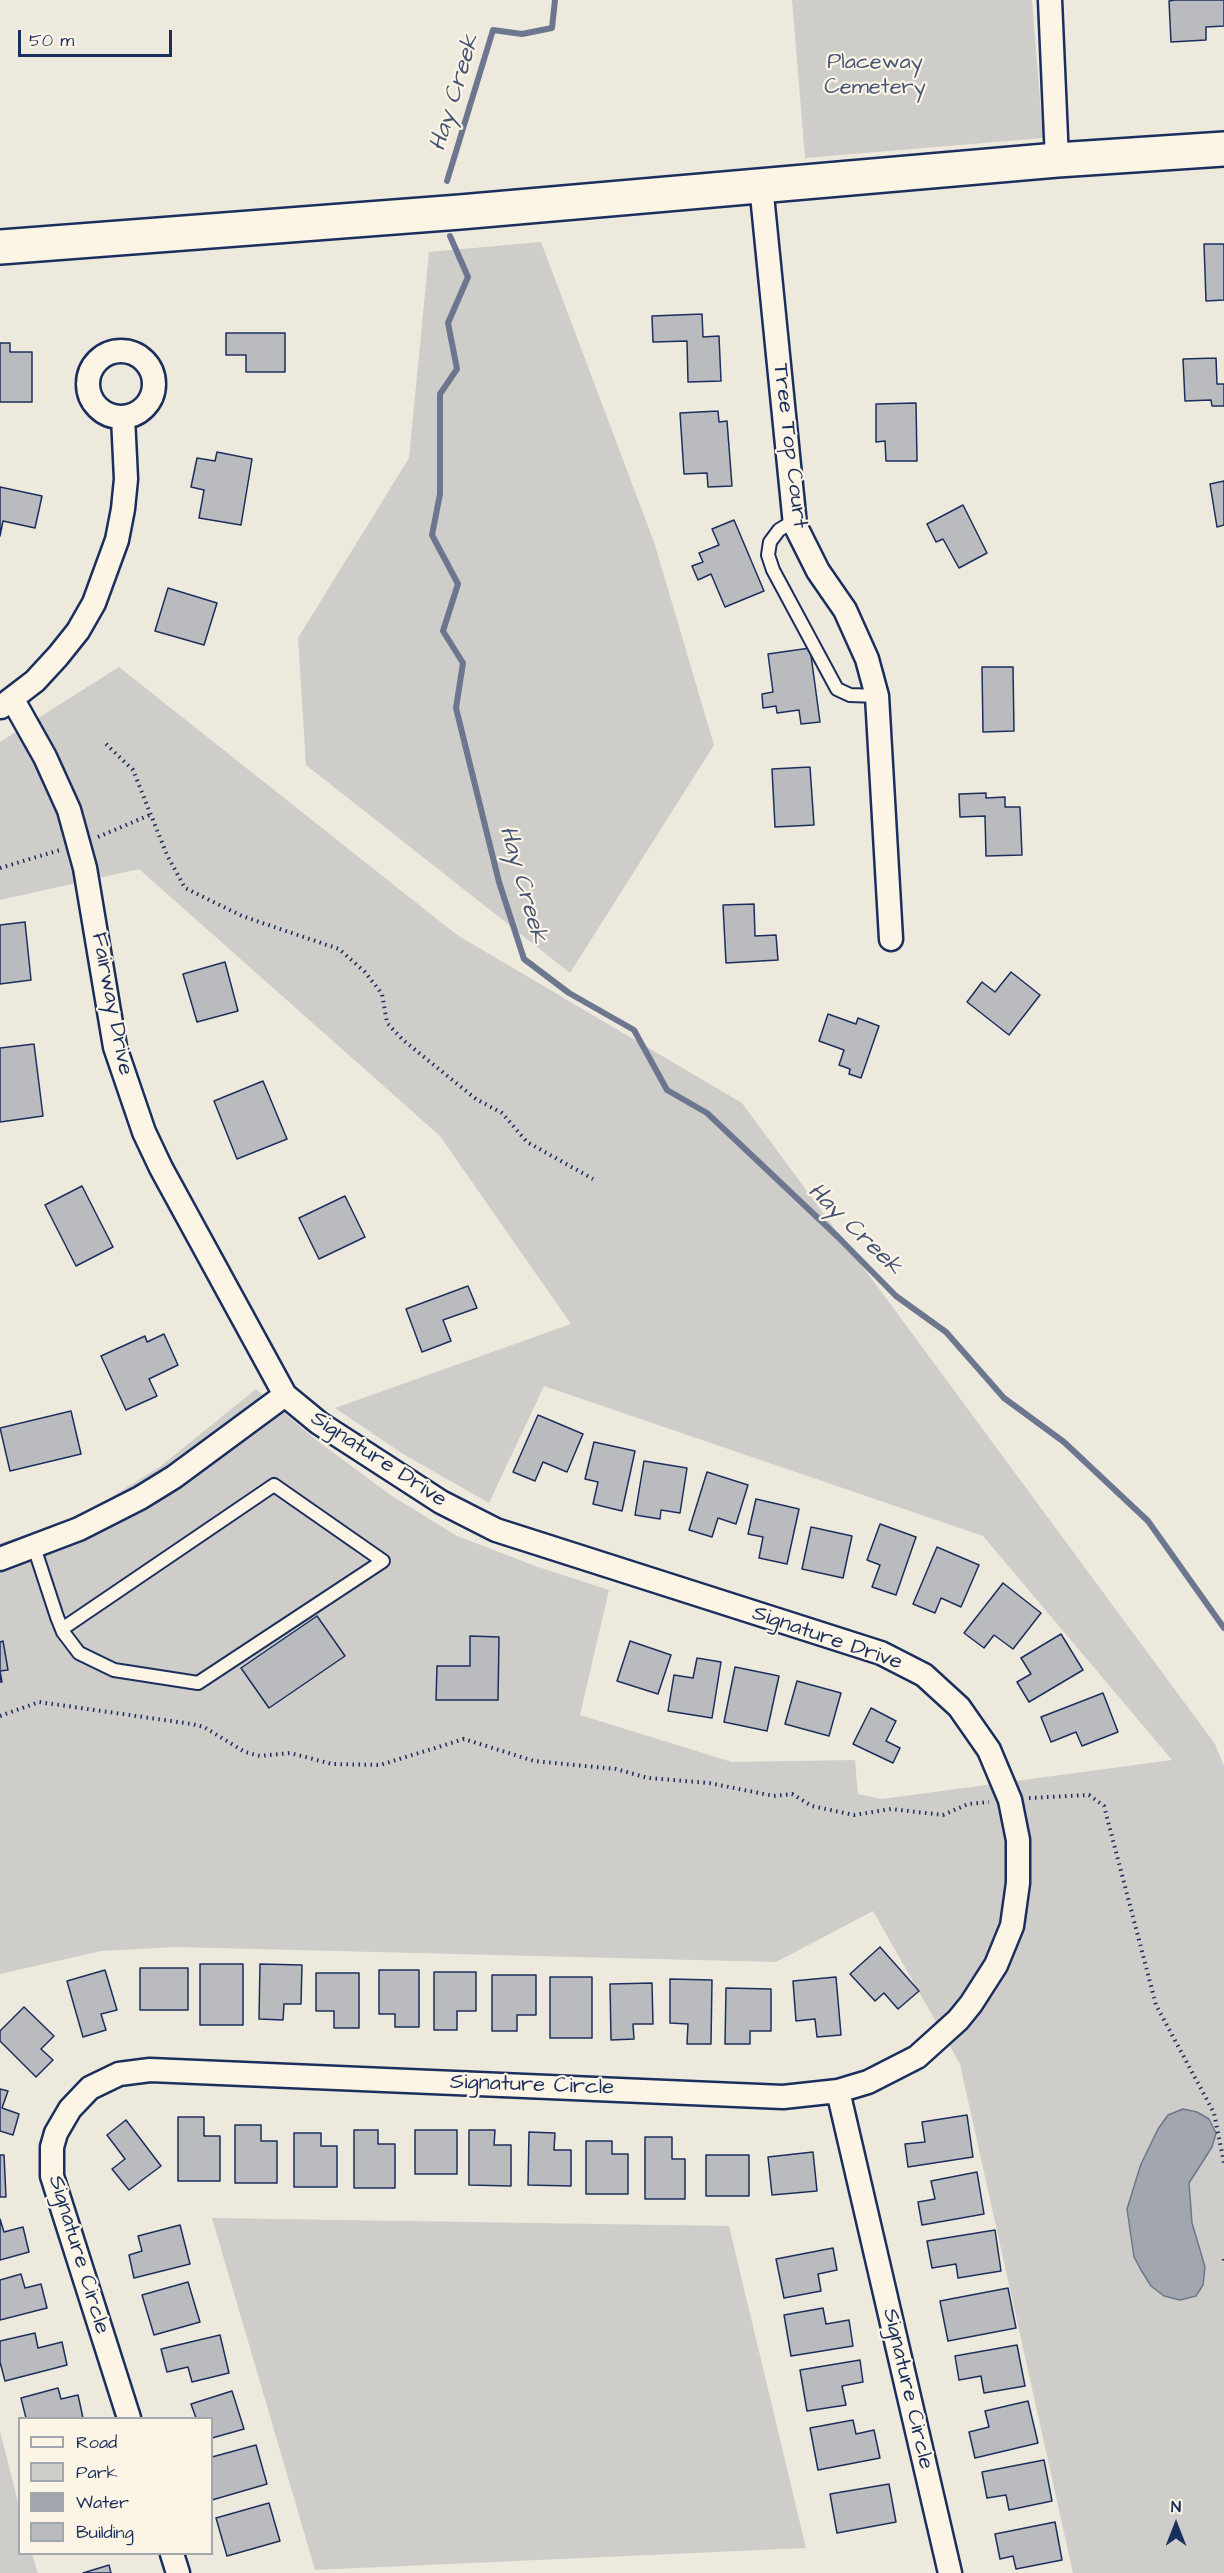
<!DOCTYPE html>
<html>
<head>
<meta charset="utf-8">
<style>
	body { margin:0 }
	#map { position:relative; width:1224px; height:2573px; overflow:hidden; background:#eee9dd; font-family:"Architects Daughter",sans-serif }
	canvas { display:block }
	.legend { position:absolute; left:18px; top:2417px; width:195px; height:138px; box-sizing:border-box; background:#fcf5e5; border:2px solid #a2a6af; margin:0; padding:8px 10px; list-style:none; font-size:18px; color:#1b2f5e }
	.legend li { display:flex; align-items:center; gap:12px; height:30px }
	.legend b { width:30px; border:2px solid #a2a6af }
	.north { position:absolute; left:1146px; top:2495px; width:60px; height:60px; -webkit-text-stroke:4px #fcf5e5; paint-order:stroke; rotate:0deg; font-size:16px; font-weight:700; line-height:24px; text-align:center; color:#1b2f5e }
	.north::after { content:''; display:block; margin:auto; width:21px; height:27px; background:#1b2f5e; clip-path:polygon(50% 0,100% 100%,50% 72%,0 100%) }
	.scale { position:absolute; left:18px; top:30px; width:154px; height:27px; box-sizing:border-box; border:3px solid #1b2f5e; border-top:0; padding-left:8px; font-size:18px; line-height:21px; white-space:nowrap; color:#1b2f5e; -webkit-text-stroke:4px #fcf5e5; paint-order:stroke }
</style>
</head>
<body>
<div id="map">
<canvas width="1224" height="2573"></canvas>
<ul class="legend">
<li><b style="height:8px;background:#fcf5e5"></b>Road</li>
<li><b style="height:16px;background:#cfcdca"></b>Park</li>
<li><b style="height:16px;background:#a2a7af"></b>Water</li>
<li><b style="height:16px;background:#babbbe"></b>Building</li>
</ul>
<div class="north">N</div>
<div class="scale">50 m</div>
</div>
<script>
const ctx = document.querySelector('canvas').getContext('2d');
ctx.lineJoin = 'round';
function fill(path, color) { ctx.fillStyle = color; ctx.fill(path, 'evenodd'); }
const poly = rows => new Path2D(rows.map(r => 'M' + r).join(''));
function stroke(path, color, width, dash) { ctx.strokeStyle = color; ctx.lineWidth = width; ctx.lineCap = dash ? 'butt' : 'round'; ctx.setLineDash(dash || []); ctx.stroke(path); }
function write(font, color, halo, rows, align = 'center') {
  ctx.font = font + ' "Architects Daughter",sans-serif'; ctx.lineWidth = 4.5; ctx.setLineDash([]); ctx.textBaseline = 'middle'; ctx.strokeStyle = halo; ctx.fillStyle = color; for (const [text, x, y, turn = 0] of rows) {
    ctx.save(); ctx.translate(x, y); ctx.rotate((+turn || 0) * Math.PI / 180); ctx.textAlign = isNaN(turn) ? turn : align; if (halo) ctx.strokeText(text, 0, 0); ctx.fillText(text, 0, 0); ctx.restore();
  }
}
fill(poly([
	[792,0,1032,0,1043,138,805,158],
	[541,242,654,542,714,745,570,973,306,765,298,638,409,458,429,252],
	[119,667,457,935,742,1103,1215,1744,1224,1766,1224,2573,1073,2573,960,2064,873,1911,776,1962,176,1947,101,1951,0,1974,0,1543,51,1528,102,1503,161,1466,256,1389,315,1439,389,1494,457,1536,538,1567,609,1590,580,1715,732,1762,855,1760,858,1794,882,1799,1172,1760,983,1536,544,1386,489,1503,403,1454,335,1408,571,1324,440,1136,139,869,0,900,0,742],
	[212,2218,729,2226,806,2548,315,2570],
	[0,2431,19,2506,20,2554,32,2554,38,2573,0,2573]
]), '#cfcdca');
const water = poly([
	[1183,2109,1197,2112,1209,2119,1216,2133,1212,2147,1189,2183,1192,2223,1205,2267,1203,2285,1196,2296,1180,2300,1164,2296,1151,2286,1141,2270,1134,2257,1127,2209,1141,2164,1158,2129,1168,2115,1183,2109]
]);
fill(water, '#a2a7af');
stroke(water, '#6c778f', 1.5);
stroke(poly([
	[447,181,493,30,522,34,552,28,555,0],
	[450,236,468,277,448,323,457,369,440,394,440,494,432,535,458,584,443,631,463,663,456,708,499,882,524,959,569,993,634,1030,667,1090,707,1113,838,1237,896,1296,946,1332,1004,1398,1064,1442,1148,1521,1224,1628]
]), '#6c778f', 6);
const building = poly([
	[1175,0,1224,0,1224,26,1206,27,1206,40,1171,42,1169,1,1175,0],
	[1204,244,1224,244,1224,300,1206,301,1204,244],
	[702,314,703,337,719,336,721,381,688,382,687,341,653,342,652,316,702,314],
	[226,333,285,333,285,372,246,372,246,355,226,355,226,333],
	[0,343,10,343,10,352,32,352,32,402,0,402,0,343],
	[1216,358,1217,384,1224,384,1224,406,1212,406,1211,400,1185,401,1183,359,1216,358],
	[916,403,917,461,886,461,885,441,876,442,876,404,916,403],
	[718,411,719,422,727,421,732,486,708,487,707,473,684,474,680,413,718,411],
	[217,452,252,459,241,525,199,518,204,490,191,487,197,458,215,461,217,452],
	[1224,481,1224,525,1217,527,1210,484,1224,481],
	[0,487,42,496,35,528,3,521,0,536,0,487],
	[963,505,987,553,959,568,943,539,936,542,927,524,963,505],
	[734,520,764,591,725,607,711,574,698,580,692,566,703,562,699,553,719,545,712,529,734,520],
	[168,588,217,603,204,645,155,631,168,588],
	[810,648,820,722,801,724,799,710,777,713,776,706,763,708,762,694,773,692,768,654,810,648],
	[982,667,1013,667,1014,731,983,732,982,667],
	[810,767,814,825,775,827,772,769,810,767],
	[986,793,986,798,1005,797,1005,807,1020,807,1022,855,986,856,985,816,960,817,959,794,986,793],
	[754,904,755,936,776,935,778,960,726,963,723,905,754,904],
	[25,922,31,980,0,984,0,925,25,922],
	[225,962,238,1011,197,1022,183,974,225,962],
	[1011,972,1040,995,1009,1035,967,1002,982,982,995,992,1011,972],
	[828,1014,856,1024,858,1018,879,1026,861,1078,849,1074,850,1069,839,1065,844,1050,819,1041,828,1014],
	[34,1044,43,1116,0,1122,0,1048,34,1044],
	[263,1081,287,1139,237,1159,214,1101,263,1081],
	[82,1186,113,1247,76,1266,45,1205,82,1186],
	[345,1196,365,1237,319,1259,299,1218,345,1196],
	[468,1286,477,1308,443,1320,451,1341,422,1352,406,1309,468,1286],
	[164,1334,178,1365,149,1379,157,1396,126,1410,101,1356,145,1336,147,1342,164,1334],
	[71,1411,81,1454,10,1471,0,1428,71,1411],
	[538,1415,583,1434,567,1472,543,1462,535,1481,513,1472,538,1415],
	[594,1442,635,1451,622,1511,593,1504,598,1482,585,1479,594,1442],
	[644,1461,687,1468,680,1513,661,1510,660,1519,635,1515,644,1461],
	[707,1472,748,1485,736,1524,718,1518,712,1537,689,1530,707,1472],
	[756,1499,799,1509,787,1564,759,1558,763,1537,748,1534,756,1499],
	[880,1524,916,1537,896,1595,872,1587,880,1565,867,1560,880,1524],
	[811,1527,852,1536,843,1578,802,1569,811,1527],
	[937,1547,979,1565,961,1607,941,1598,935,1613,913,1604,937,1547],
	[1003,1583,1041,1613,1013,1649,994,1635,984,1648,964,1633,1003,1583],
	[317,1616,345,1656,269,1708,241,1668,317,1616],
	[1061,1634,1083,1670,1029,1702,1017,1682,1031,1674,1021,1658,1061,1634],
	[470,1636,499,1637,498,1700,436,1700,437,1666,470,1666,470,1636],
	[3,1641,8,1670,0,1671,2,1682,0,1682,0,1642,3,1641],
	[630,1641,671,1655,658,1694,617,1681,630,1641],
	[697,1658,721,1662,712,1718,668,1711,674,1675,693,1678,697,1658],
	[735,1667,779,1676,767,1731,724,1722,735,1667],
	[797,1681,841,1693,829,1736,785,1724,797,1681],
	[1103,1693,1118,1732,1082,1746,1076,1732,1051,1742,1041,1717,1103,1693],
	[871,1708,896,1721,886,1741,900,1748,893,1763,853,1744,871,1708],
	[880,1947,919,1991,898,2009,884,1993,875,2001,850,1974,880,1947],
	[200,1964,243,1964,243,2025,200,2025,200,1964],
	[260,1964,302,1965,301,2004,284,2004,283,2020,259,2019,260,1964],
	[140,1968,188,1968,188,2010,140,2010,140,1968],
	[105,1970,117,2010,101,2014,106,2030,83,2037,67,1981,105,1970],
	[379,1970,419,1970,419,2027,395,2027,395,2014,379,2014,379,1970],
	[434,1972,476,1972,476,2011,457,2011,457,2030,434,2030,434,1972],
	[316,1973,359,1973,359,2028,334,2028,334,2011,316,2011,316,1973],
	[492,1975,536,1975,536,2015,517,2015,517,2031,492,2031,492,1975],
	[550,1977,592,1977,592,2038,550,2038,550,1977],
	[836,1977,841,2035,817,2037,815,2019,796,2021,793,1981,836,1977],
	[670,1979,712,1980,711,2044,687,2044,688,2024,670,2023,670,1979],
	[652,1983,653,2024,633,2024,634,2039,611,2040,610,1984,652,1983],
	[726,1988,771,1989,771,2031,750,2031,750,2044,725,2044,726,1988],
	[24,2007,54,2036,41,2049,53,2060,36,2077,0,2041,0,2031,24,2007],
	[0,2089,8,2091,2,2108,19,2114,13,2135,0,2131,0,2089],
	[967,2115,973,2157,908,2167,905,2144,925,2142,922,2122,967,2115],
	[178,2117,204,2117,204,2136,220,2136,220,2181,178,2181,178,2117],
	[126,2120,161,2166,129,2190,112,2169,125,2159,107,2135,126,2120],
	[235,2125,261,2125,261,2141,277,2141,277,2183,235,2183,235,2125],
	[354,2130,378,2130,378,2144,395,2144,395,2188,354,2188,354,2130],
	[415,2130,457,2130,457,2174,415,2174,415,2130],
	[469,2130,495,2130,494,2145,511,2145,511,2186,469,2185,469,2130],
	[529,2132,555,2133,554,2150,571,2150,571,2186,528,2185,529,2132],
	[294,2133,321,2133,321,2146,337,2146,337,2187,294,2187,294,2133],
	[645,2137,672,2137,672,2159,685,2159,685,2199,645,2199,645,2137],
	[586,2141,612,2141,612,2154,628,2154,628,2194,586,2194,586,2141],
	[813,2152,817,2191,772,2195,768,2157,813,2152],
	[0,2155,4,2155,6,2197,0,2197,0,2155],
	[706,2155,749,2155,749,2196,706,2196,706,2155],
	[977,2172,984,2214,922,2225,918,2202,935,2199,931,2181,977,2172],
	[0,2219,4,2232,23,2227,29,2252,0,2260,0,2219],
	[180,2225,190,2264,134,2278,129,2255,142,2251,138,2236,180,2225],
	[995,2230,1001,2271,958,2278,956,2264,932,2268,927,2241,995,2230],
	[833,2248,837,2270,818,2274,821,2291,784,2298,776,2259,833,2248],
	[21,2274,25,2288,41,2284,47,2308,0,2320,0,2280,21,2274],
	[188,2282,200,2322,154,2335,142,2295,188,2282],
	[1008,2288,1016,2328,948,2341,940,2301,1008,2288],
	[823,2308,826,2324,849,2320,853,2346,791,2356,784,2315,823,2308],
	[35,2333,38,2348,62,2342,67,2365,5,2381,0,2362,0,2341,35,2333],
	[220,2335,229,2373,192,2382,188,2367,167,2372,161,2349,220,2335],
	[1017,2345,1025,2386,984,2393,981,2376,959,2380,955,2356,1017,2345],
	[860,2360,863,2382,842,2386,846,2405,807,2411,800,2370,860,2360],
	[58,2388,61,2399,78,2395,83,2418,26,2418,21,2398,58,2388],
	[232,2391,244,2429,212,2438,212,2418,196,2418,191,2404,232,2391],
	[1028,2401,1038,2443,975,2458,969,2432,989,2427,985,2411,1028,2401],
	[853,2420,856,2434,874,2430,880,2458,818,2470,810,2428,853,2420],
	[256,2445,267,2484,212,2500,212,2457,256,2445],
	[1044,2460,1052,2501,1009,2510,1006,2495,987,2498,982,2472,1044,2460],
	[889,2484,896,2522,837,2533,830,2494,889,2484],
	[269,2503,280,2541,227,2556,216,2518,269,2503],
	[1055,2522,1062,2560,1016,2569,1013,2556,1000,2559,995,2534,1055,2522],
	[109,2565,111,2573,83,2573,109,2565]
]);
fill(building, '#babbbe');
stroke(building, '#1b2f5e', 1.5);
const lane = poly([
	[794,521,779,530,770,542,768,555,773,570,837,689,850,695,877,696],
	[34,1547,57,1617,63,1632,79,1653,114,1670,198,1683,383,1561,274,1485,62,1629]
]);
const street = poly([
	[1050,0,1057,160],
	[761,185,795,525,818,571,845,610,867,659,877,696,891,939],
	'88 384a33 33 0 1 1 66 0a33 33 0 1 1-66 0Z',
	[13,700,45,757,69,810,85,868,115,1047,144,1132,161,1168,285,1395,319,1423,441,1502,496,1530,881,1653,924,1675,959,1707,989,1750,1010,1800,1018,1840,1018,1883,1012,1926,996,1965,971,2004,958,2020,917,2057,868,2082,838,2091,783,2097,150,2070,119,2074,90,2088,70,2109,56,2133,52,2147,52,2176,129,2418],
	[1,707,35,681,58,656,78,631,94,603,117,540,123,509,126,479,123,417],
	[0,1559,79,1529,140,1498,174,1477,285,1395],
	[838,2091,950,2573],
	[172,2554,178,2573]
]);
const primary = poly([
	[0,247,460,212,1057,160,1224,149]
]);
stroke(lane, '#1b2f5e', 16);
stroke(street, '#1b2f5e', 27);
stroke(primary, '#1b2f5e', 38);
stroke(poly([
	[106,744,133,770,167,855,185,888,242,916,339,949,365,972,382,994,387,1023,403,1040,476,1099,502,1113,527,1142,593,1179],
	[98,837,152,814],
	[0,868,60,850],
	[0,1716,39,1702,192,1724,204,1727,245,1752,260,1756,290,1753,332,1764,380,1765,464,1739,534,1761,616,1769,648,1778,709,1783,774,1796,792,1794,812,1806,854,1815,891,1809,943,1815,968,1804,989,1802],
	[1029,1798,1089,1795,1104,1806,1156,2005,1214,2113,1224,2163],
	[1224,2259,1224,2265]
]), '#1b2f5e', 4, [1.5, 4.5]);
stroke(lane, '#fcf5e5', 12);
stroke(street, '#fcf5e5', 22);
stroke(primary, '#fcf5e5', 33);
write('22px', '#485679', '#fcf5e5', [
	["Placeway",875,63],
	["Cemetery",875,88]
]);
write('22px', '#1b2f5e', '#fcf5e5', [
	["Tree Top Court",789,446,83],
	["Fairway Drive",111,1004,79],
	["Signature Drive",378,1460,33],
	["Signature Drive",827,1639,19],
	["Signature Circle",532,2086,2],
	["Signature Circle",78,2255,73],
	["Signature Circle",907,2389,77]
]);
write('italic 24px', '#445376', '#fcf5e5', [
	["Hay Creek",456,93,-73],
	["Hay Creek",522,885,74],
	["Hay Creek",854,1230,44]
]);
</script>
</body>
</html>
